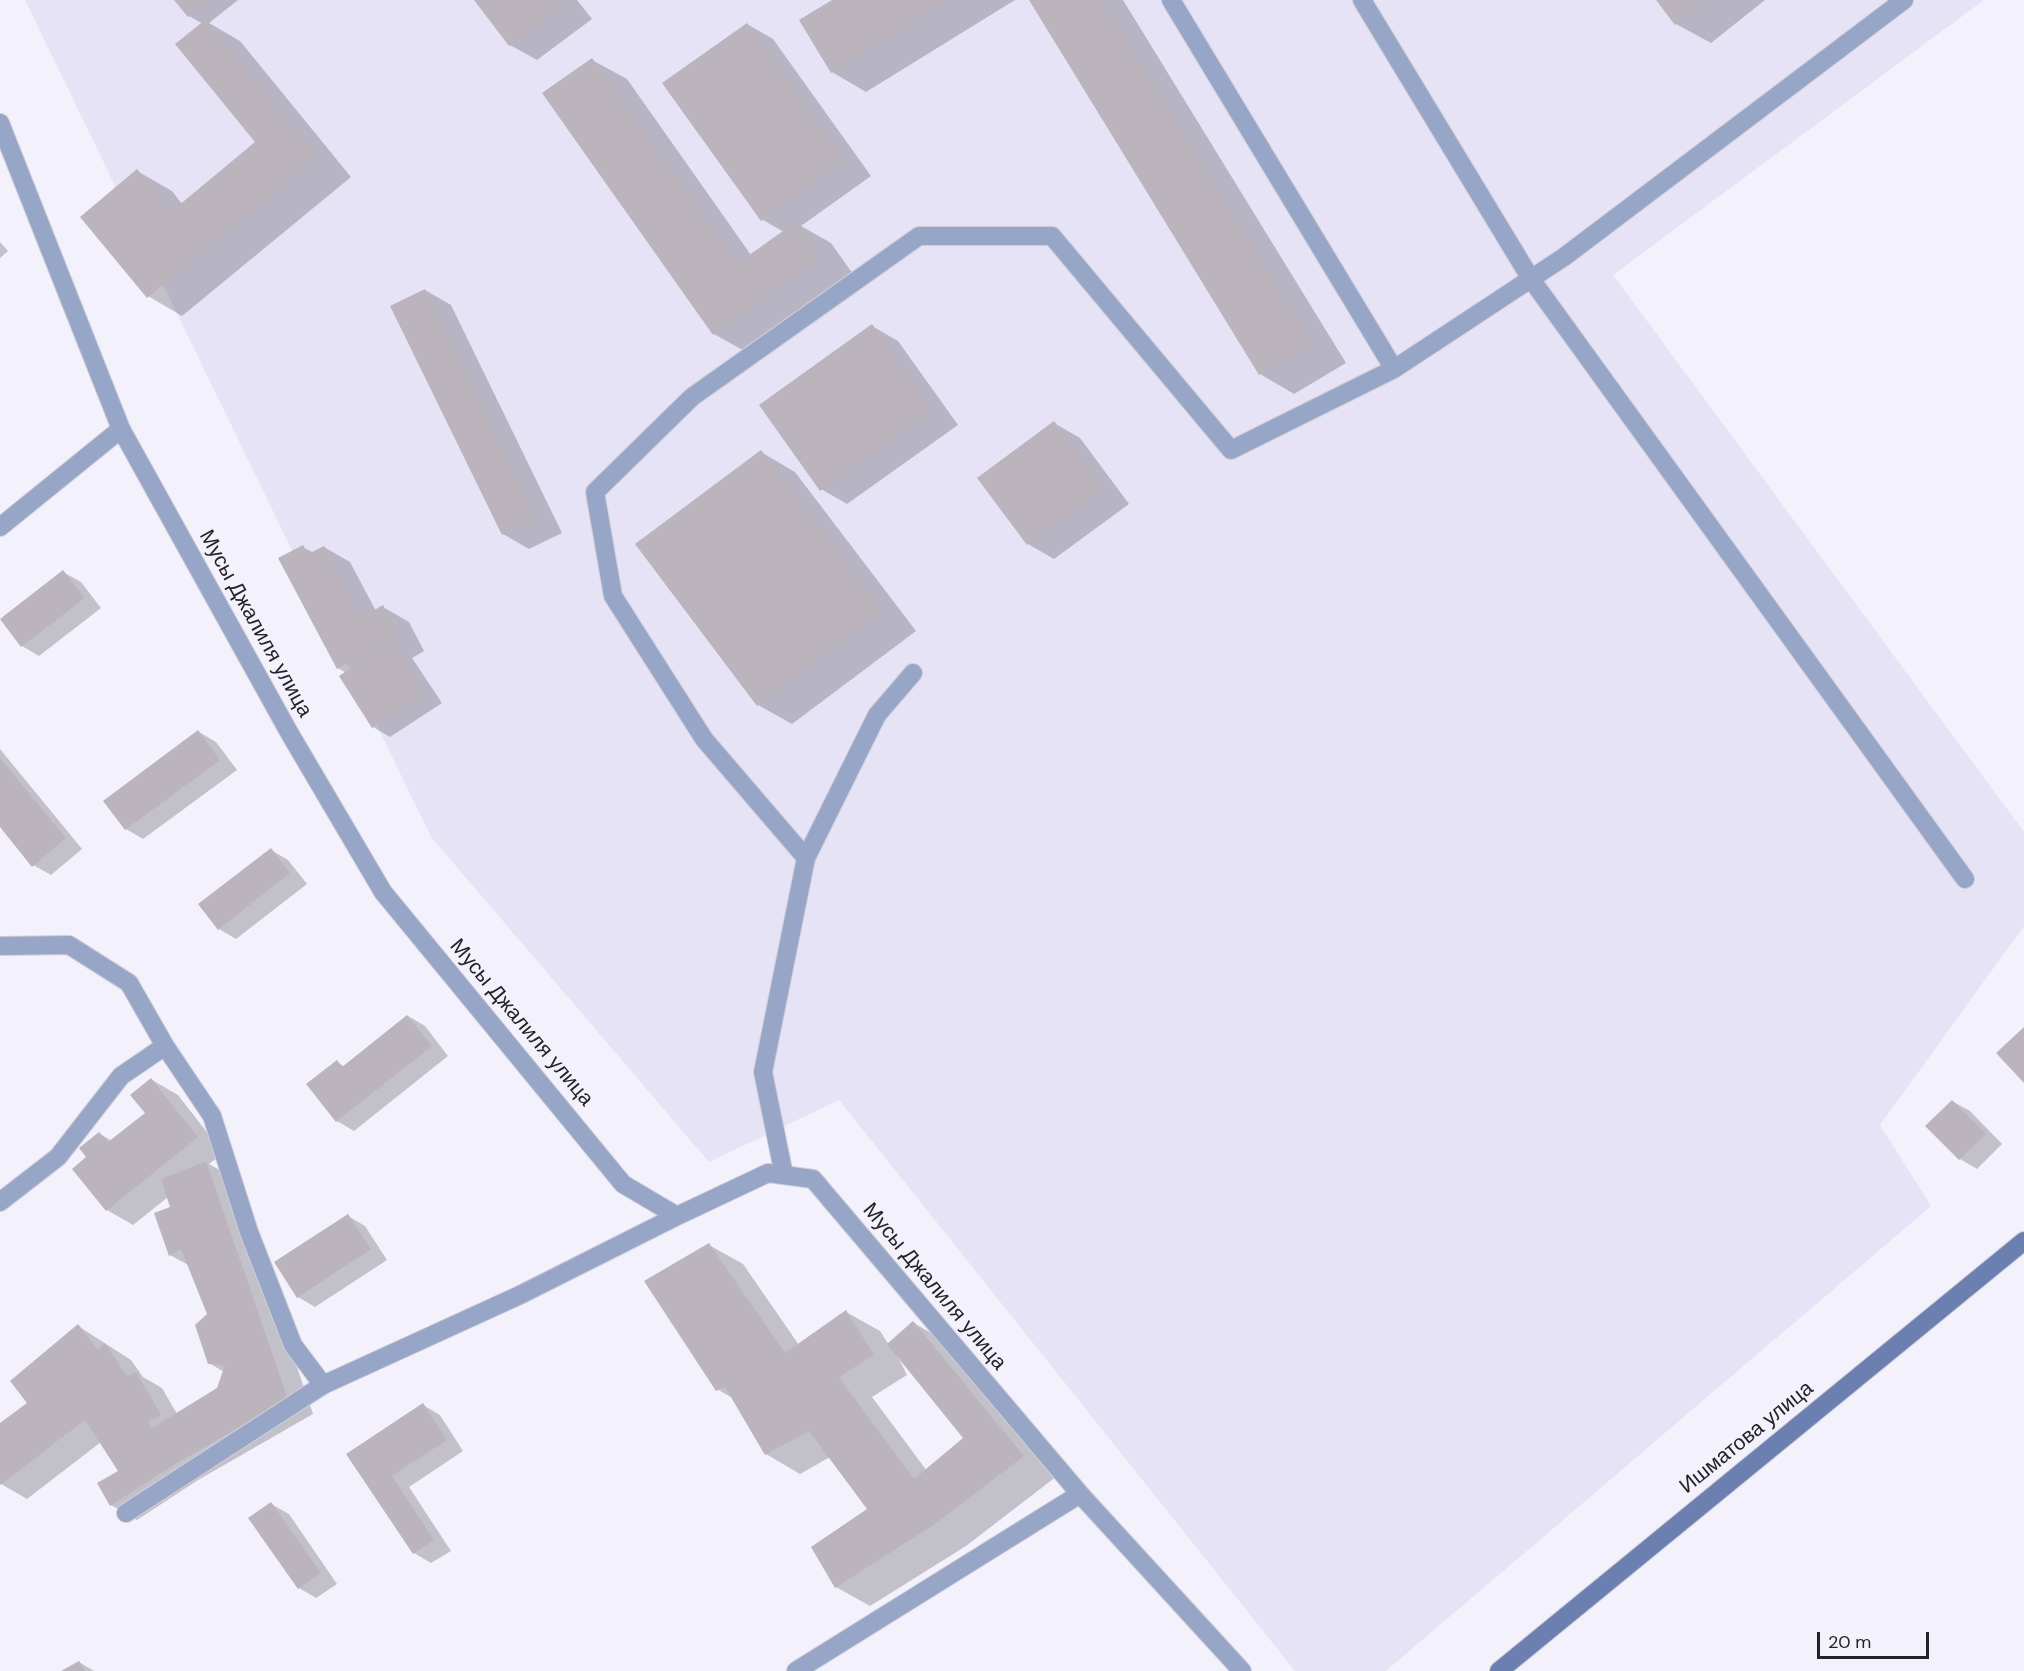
<!DOCTYPE html>
<html>
<head>
<meta charset="utf-8">
<style>
	body { margin:0 }
	#map { position:relative; width:2024px; height:1671px; overflow:hidden; background:#f3f1fc; font-family:"DM Sans",sans-serif }
	canvas { display:block }
	.scale { position:absolute; left:1817px; top:1632px; width:112px; height:27px; box-sizing:border-box; border:3px solid #232327; border-top:0; padding-left:8px; font-size:18px; line-height:21px; white-space:nowrap; color:#232327; -webkit-text-stroke:4px #f3f1fc; paint-order:stroke }
</style>
</head>
<body>
<div id="map">
<canvas width="2024" height="1671"></canvas>
<div class="scale">20 m</div>
</div>
<script>
const ctx = document.querySelector('canvas').getContext('2d');
ctx.lineJoin = 'round';
function fill(path, color) { ctx.fillStyle = color; ctx.fill(path, 'evenodd'); }
const poly = rows => new Path2D(rows.map(r => 'M' + r).join(''));
function stroke(path, color, width, dash) { ctx.strokeStyle = color; ctx.lineWidth = width; ctx.lineCap = dash ? 'butt' : 'round'; ctx.setLineDash(dash || []); ctx.stroke(path); }
function write(font, color, halo, rows, align = 'center') {
  ctx.font = font + ' "DM Sans",sans-serif'; ctx.lineWidth = 4.5; ctx.setLineDash([]); ctx.textBaseline = 'middle'; ctx.strokeStyle = halo; ctx.fillStyle = color; for (const [text, x, y, turn = 0] of rows) {
    ctx.save(); ctx.translate(x, y); ctx.rotate((+turn || 0) * Math.PI / 180); ctx.textAlign = isNaN(turn) ? turn : align; if (halo) ctx.strokeText(text, 0, 0); ctx.fillText(text, 0, 0); ctx.restore();
  }
}
fill(poly([
	[25,0,1984,0,1613,275,2024,832,2024,926,1880,1125,1931,1206,1386,1671,1295,1671,839,1100,709,1162,431,837]
]), '#e5e3f5');
fill(poly([
	[176,0,238,0,209,23,240,41,351,177,182,316,148,296,137,171,172,191,182,204,258,143,203,24,189,16],
	[476,0,577,0,592,19,537,60,510,45],
	[835,0,1015,0,866,92,832,72],
	[1030,0,1123,0,1346,363,1294,394,1260,374],
	[1658,0,1765,0,1711,43,1676,24],
	[747,24,773,39,871,176,801,226,831,243,855,277,748,353,714,334,592,60,627,79,751,255,784,232,763,220],
	[0,242,8,251,0,258],
	[425,290,451,305,562,533,529,549,503,534],
	[872,326,898,341,958,425,847,504,821,489],
	[1054,423,1080,438,1129,504,1054,559,1028,544],
	[761,452,795,472,916,631,792,724,758,705],
	[303,547,314,553,324,547,350,562,376,611,383,607,409,622,424,651,412,658,442,703,390,737,373,727,346,673,338,668],
	[63,572,81,582,101,608,39,656,22,646,1,620],
	[199,732,216,742,237,770,143,839,126,829],
	[0,749,82,849,51,875,33,865,0,825],
	[271,850,288,860,307,884,236,939,219,929],
	[408,1016,425,1026,448,1056,354,1131,337,1121,308,1085,337,1062,345,1067],
	[152,1080,178,1095,223,1153,209,1164,232,1177,313,1414,198,1480,137,1520,111,1505,120,1471,101,1442,27,1499,1,1484,0,1425,30,1404,78,1326,131,1360,143,1377,162,1388,177,1414,218,1389,224,1372,209,1363,208,1315,190,1266,170,1255,172,1208,168,1197,133,1225,107,1210,88,1158,100,1134,112,1141,147,1114],
	[1952,1101,1970,1111,2002,1144,1977,1169,1960,1159,1927,1126],
	[348,1216,365,1226,387,1260,315,1307,298,1297],
	[709,1245,743,1264,799,1345,846,1312,880,1331,889,1345,914,1323,948,1343,1057,1476,966,1546,870,1606,836,1587,870,1510,830,1457,800,1474,766,1454,734,1399,717,1389],
	[896,1353,965,1439,927,1471,872,1397,907,1375],
	[423,1405,440,1415,463,1451,409,1487,451,1551,431,1563,414,1553,348,1454],
	[271,1504,289,1514,337,1584,316,1598,299,1588],
	[79,1662,94,1671,64,1671]
]), '#0003');
fill(poly([
	[174,0,208,0,188,17],
	[474,0,564,0,567,3,509,46],
	[832,0,949,0,831,73,799,20],
	[1029,0,1102,0,1312,343,1259,375],
	[1656,0,1707,0,1675,25],
	[205,20,318,157,147,298,80,217,137,169,172,211,255,142,175,44],
	[747,23,845,160,761,221,662,83],
	[592,58,738,263,797,221,822,257,713,335,542,93],
	[425,289,537,518,502,535,390,306],
	[872,324,933,410,820,491,759,405],
	[1054,421,1103,489,1027,545,977,478],
	[761,450,882,611,757,706,635,544],
	[303,545,308,554,324,546,362,617,383,605,399,636,337,669,278,558],
	[63,570,85,598,21,647,0,619],
	[392,641,425,693,372,728,339,676],
	[198,730,220,760,125,830,103,801],
	[0,758,66,838,32,867,0,827],
	[271,848,290,873,218,930,198,904],
	[407,1015,432,1046,336,1122,306,1084,337,1060,342,1067],
	[2024,1027,2024,1083,1996,1053],
	[151,1078,198,1137,106,1211,72,1169,86,1157,79,1148,99,1132,108,1142,145,1113,130,1095],
	[1952,1100,1986,1134,1959,1160,1925,1126],
	[206,1161,288,1399,172,1466,110,1506,97,1483,118,1471,85,1420,0,1485,0,1423,27,1403,10,1381,78,1324,98,1350,105,1343,127,1376,136,1372,161,1415,148,1422,152,1428,217,1388,225,1365,208,1364,195,1325,207,1314,181,1249,169,1256,154,1213,170,1207,161,1179],
	[348,1214,371,1249,297,1298,274,1262],
	[709,1243,785,1353,846,1310,874,1355,839,1377,914,1479,963,1438,887,1344,913,1321,1024,1456,932,1526,835,1588,811,1547,867,1509,809,1431,765,1455,725,1387,716,1391,644,1281],
	[423,1403,447,1440,392,1476,434,1540,413,1554,346,1454],
	[271,1502,321,1573,298,1589,248,1518],
	[79,1661,85,1671,61,1671]
]), '#bbb4bd');
const lane = poly([
	[1171,0,1394,369],
	[1362,0,1531,279,1965,879],
	[0,527,121,429],
	[806,858,704,739,613,596,595,492,692,397,919,236,1052,236,1231,450,1394,369,1564,257,1904,0],
	[0,946,69,945,129,983,165,1046,212,1116,249,1232,293,1345,323,1385],
	[784,1175,763,1072,806,858,877,715,913,673],
	[0,1202,58,1157,121,1076,165,1046]
]);
const street = poly([
	[0,123,121,429,290,734,383,892,623,1184,677,1216,768,1173,813,1179,1080,1494,1242,1671],
	[126,1513,323,1385,520,1295,677,1216],
	[796,1671,1080,1494]
]);
const secondary = poly([
	[1499,1671,2024,1241]
]);
stroke(lane, '#ceccd6', 20);
stroke(street, '#ceccd6', 20);
stroke(secondary, '#ceccd6', 20);
stroke(lane, '#97a5c7', 18);
stroke(street, '#97a5c7', 18);
stroke(secondary, '#6b7fb0', 18);
write('21px', '#232327', '#f3f1fc', [
	["Мусы Джалиля улица",255,624,61],
	["Мусы Джалиля улица",521,1023,50],
	["Мусы Джалиля улица",934,1287,50],
	["Ишматова улица",1747,1438,-39]
]);
</script>
</body>
</html>
